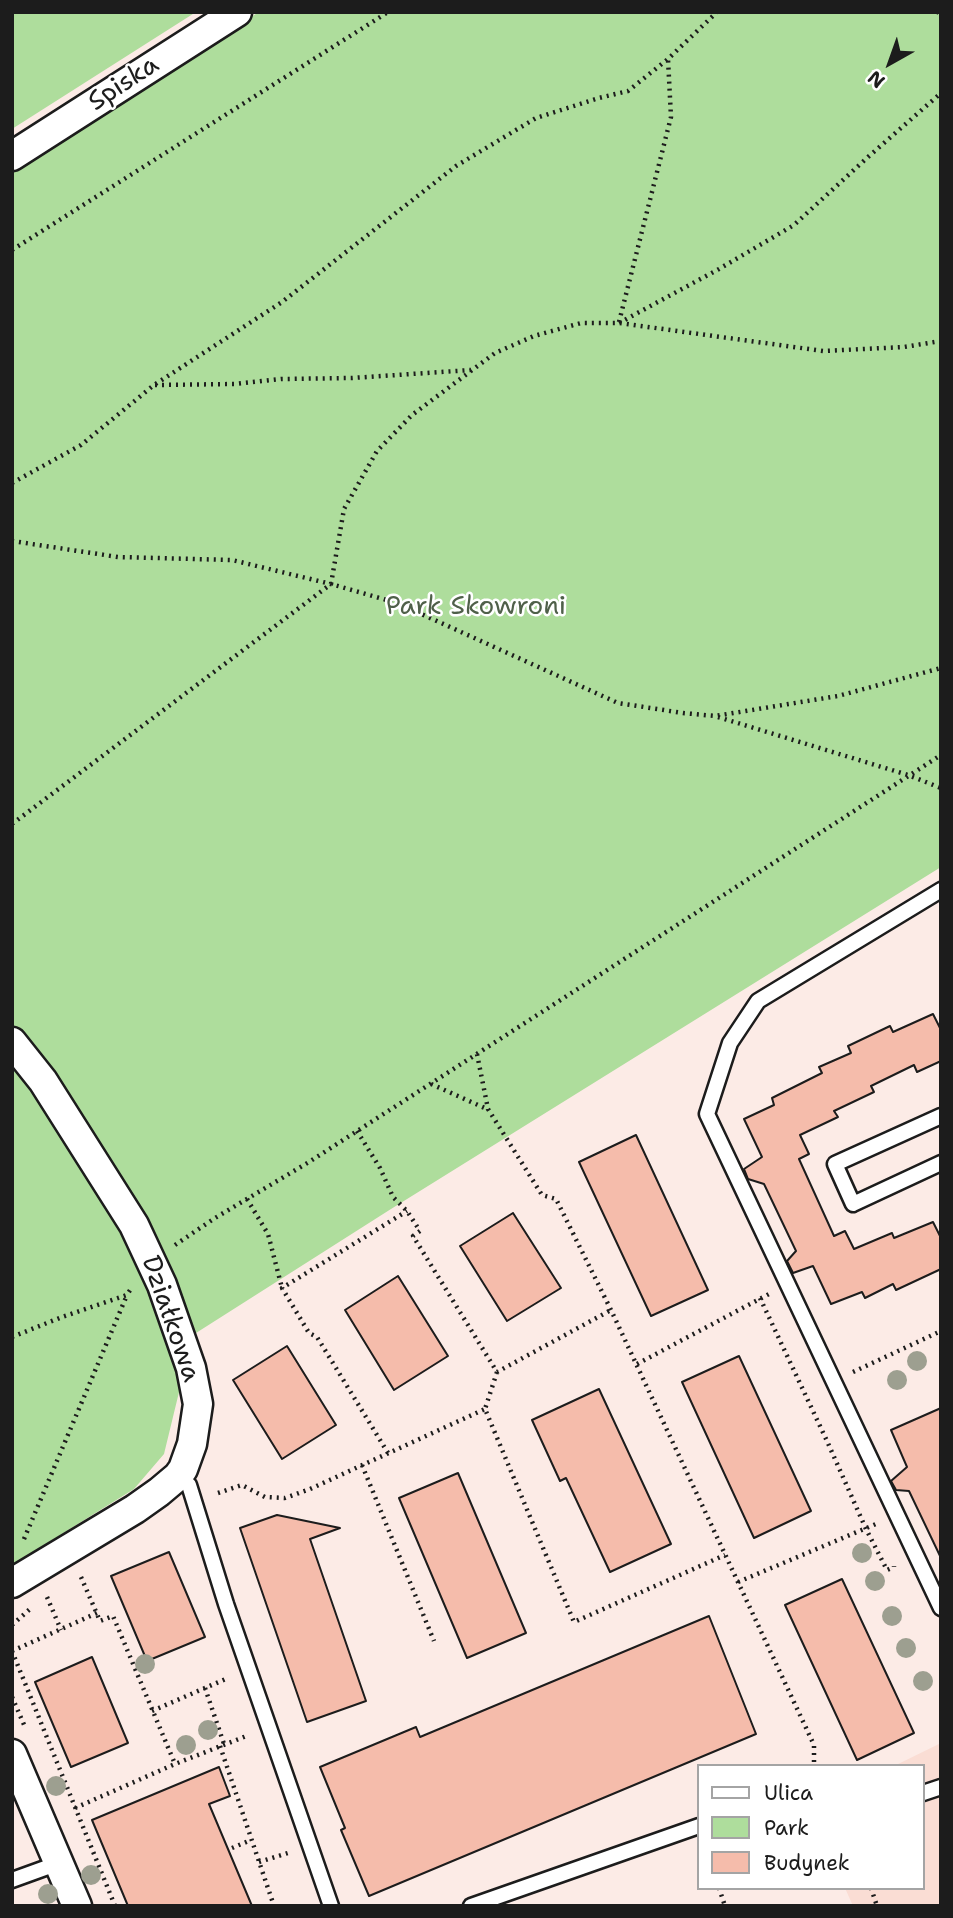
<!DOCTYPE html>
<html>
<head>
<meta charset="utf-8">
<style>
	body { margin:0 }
	#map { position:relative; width:953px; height:1918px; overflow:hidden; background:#fcebe6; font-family:"Shantell Sans",sans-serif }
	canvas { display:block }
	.frame { position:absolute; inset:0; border:14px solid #1c1c1c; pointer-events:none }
	.legend { position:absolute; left:697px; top:1764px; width:228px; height:126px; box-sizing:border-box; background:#fff; border:2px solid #a4a4a4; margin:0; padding:9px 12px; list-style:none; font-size:21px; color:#1c1c1c }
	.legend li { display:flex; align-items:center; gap:14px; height:35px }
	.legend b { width:35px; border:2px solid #a4a4a4 }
	.north { position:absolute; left:855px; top:28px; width:70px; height:70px; -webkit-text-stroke:5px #fff; paint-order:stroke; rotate:220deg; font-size:19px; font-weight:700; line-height:28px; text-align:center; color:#1c1c1c }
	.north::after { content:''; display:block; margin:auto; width:24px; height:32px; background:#1c1c1c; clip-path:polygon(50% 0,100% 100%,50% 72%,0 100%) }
</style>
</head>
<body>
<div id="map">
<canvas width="953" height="1918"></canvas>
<div class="frame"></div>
<ul class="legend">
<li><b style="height:9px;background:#fff"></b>Ulica</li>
<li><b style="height:19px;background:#aedd9c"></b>Park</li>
<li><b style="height:19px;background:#f5bcab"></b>Budynek</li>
</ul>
<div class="north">N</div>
</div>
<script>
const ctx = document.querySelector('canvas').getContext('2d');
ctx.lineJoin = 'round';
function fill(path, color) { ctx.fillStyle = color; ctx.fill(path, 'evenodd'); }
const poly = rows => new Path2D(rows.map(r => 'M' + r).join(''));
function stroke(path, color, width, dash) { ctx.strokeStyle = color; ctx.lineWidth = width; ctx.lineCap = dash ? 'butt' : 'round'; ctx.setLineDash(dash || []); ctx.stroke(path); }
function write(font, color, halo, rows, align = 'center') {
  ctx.font = font + ' "Shantell Sans",sans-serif'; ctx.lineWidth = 5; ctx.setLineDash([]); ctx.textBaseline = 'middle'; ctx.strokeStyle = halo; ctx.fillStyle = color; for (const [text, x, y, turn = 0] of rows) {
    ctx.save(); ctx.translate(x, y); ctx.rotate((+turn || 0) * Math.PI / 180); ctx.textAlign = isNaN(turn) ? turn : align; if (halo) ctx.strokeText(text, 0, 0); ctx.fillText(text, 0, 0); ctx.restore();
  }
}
fill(poly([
	[941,1743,941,1906,853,1906,845,1888,923,1888,923,1766,894,1766]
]), '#faddd4');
fill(poly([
	[12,12,196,12,12,129],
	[259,12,941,12,941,867,391,1209,196,1333,177,1355,180,1388,164,1454,134,1489,12,1565,12,168]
]), '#aedd9c');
const building = poly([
	[933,1014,941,1030,941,1061,917,1072,914,1065,871,1086,874,1092,834,1111,838,1117,800,1135,809,1154,799,1159,834,1236,845,1231,854,1249,892,1233,894,1238,933,1222,941,1238,941,1269,896,1290,893,1284,865,1298,862,1292,831,1304,813,1266,793,1273,787,1261,796,1251,764,1184,748,1179,744,1169,762,1157,744,1119,774,1105,772,1098,822,1073,819,1067,851,1053,848,1046,890,1026,893,1032,933,1014],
	[636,1135,708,1290,651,1316,579,1162,636,1135],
	[513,1213,561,1288,507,1321,460,1246,513,1213],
	[398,1276,448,1356,394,1390,345,1310,398,1276],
	[287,1346,336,1425,282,1459,233,1380,287,1346],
	[739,1356,811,1511,754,1538,682,1382,739,1356],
	[599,1389,671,1544,610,1572,566,1478,560,1481,532,1420,599,1389],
	[941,1408,941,1558,909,1491,896,1490,891,1481,907,1467,891,1430,941,1408],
	[458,1473,526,1633,467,1658,399,1498,458,1473],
	[277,1515,340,1528,310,1539,366,1701,307,1722,240,1528,277,1515],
	[169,1552,205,1637,147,1661,111,1576,169,1552],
	[842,1579,914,1733,857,1760,785,1605,842,1579],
	[709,1616,756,1734,369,1896,341,1830,345,1828,320,1767,416,1727,420,1737,709,1616],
	[92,1657,128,1743,71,1767,35,1682,92,1657],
	[219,1767,230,1796,209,1804,252,1906,128,1906,92,1820,219,1767]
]);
fill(building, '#f5bcab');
stroke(building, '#1c1c1c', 2);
const lane = poly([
	[941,890,758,1001,730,1043,707,1114,941,1608],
	[941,1116,835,1164,853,1204,941,1163],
	[178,1476,189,1485,226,1604,331,1906],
	[923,1793,941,1787],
	[12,1880,59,1863],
	[471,1906,699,1826]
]);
const street = poly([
	[12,156,237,12],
	[12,1042,43,1081,134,1225,162,1285,191,1368,198,1404,192,1444,183,1469,178,1476,159,1492,135,1509,12,1583],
	[12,1754,77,1906]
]);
stroke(lane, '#1c1c1c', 19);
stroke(street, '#1c1c1c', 33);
stroke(poly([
	[938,12,941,17],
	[12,250,388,12],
	[619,322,671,117,668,59],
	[619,323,719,269,794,225,868,157,941,93],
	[155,385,235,384,281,379,352,378,471,370],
	[12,483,81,445,154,385,282,302,456,166,536,118,599,98,628,91,668,59,717,12],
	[12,541,118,557,232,560,331,584,397,603,618,703,683,713,715,716,838,696,941,668],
	[718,717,908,775,941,788],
	[12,824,331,584,344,509,377,451,412,415,495,353,534,336,581,323,619,323,823,351,904,347,941,341],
	[477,1054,488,1109,542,1195,556,1199,611,1310,814,1745,814,1766],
	[431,1084,487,1109],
	[357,1131,380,1168,393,1197,407,1211,420,1231,413,1236,497,1372,611,1310],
	[247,1199,268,1234,282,1288],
	[175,1245,215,1218,309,1162,941,755],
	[760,1298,827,1441,866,1529,887,1570,894,1567,894,1566],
	[12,1337,62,1317,127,1295,132,1287],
	[637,1364,769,1294],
	[497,1372,485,1409,574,1622,725,1555],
	[853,1372,941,1331],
	[388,1453,317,1337,309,1333,282,1288,407,1211],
	[362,1465,434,1641],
	[218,1493,242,1485,265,1497,285,1498,310,1489,485,1409],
	[24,1539,127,1295],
	[81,1577,100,1621,113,1616,175,1764],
	[738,1582,876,1524],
	[47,1597,61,1630],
	[12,1625,30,1609],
	[12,1651,115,1906],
	[12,1651,97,1613],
	[205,1688,224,1744],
	[12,1697,25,1727],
	[152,1711,228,1678],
	[220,1746,274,1906],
	[75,1808,175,1764,249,1735],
	[232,1848,251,1840],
	[259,1862,288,1853],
	[719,1888,725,1906],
	[871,1888,877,1906]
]), '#1c1c1c', 4.5, [2, 5]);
stroke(lane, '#fff', 14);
stroke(street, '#fff', 28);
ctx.fillStyle = '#9d9f90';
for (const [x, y] of [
	[917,1361],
	[897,1380],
	[862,1553],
	[875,1581],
	[892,1616],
	[906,1648],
	[145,1664],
	[923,1681],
	[208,1730],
	[186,1745],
	[56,1786],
	[91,1875],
	[48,1894]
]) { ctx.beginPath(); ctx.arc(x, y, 10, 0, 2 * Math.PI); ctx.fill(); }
write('26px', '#1c1c1c', '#fff', [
	["Spiska",124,84,-33],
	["Działkowa",170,1319,71]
]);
write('26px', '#4f6049', '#fff', [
	["Park Skowroni",476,607]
]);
</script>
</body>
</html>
